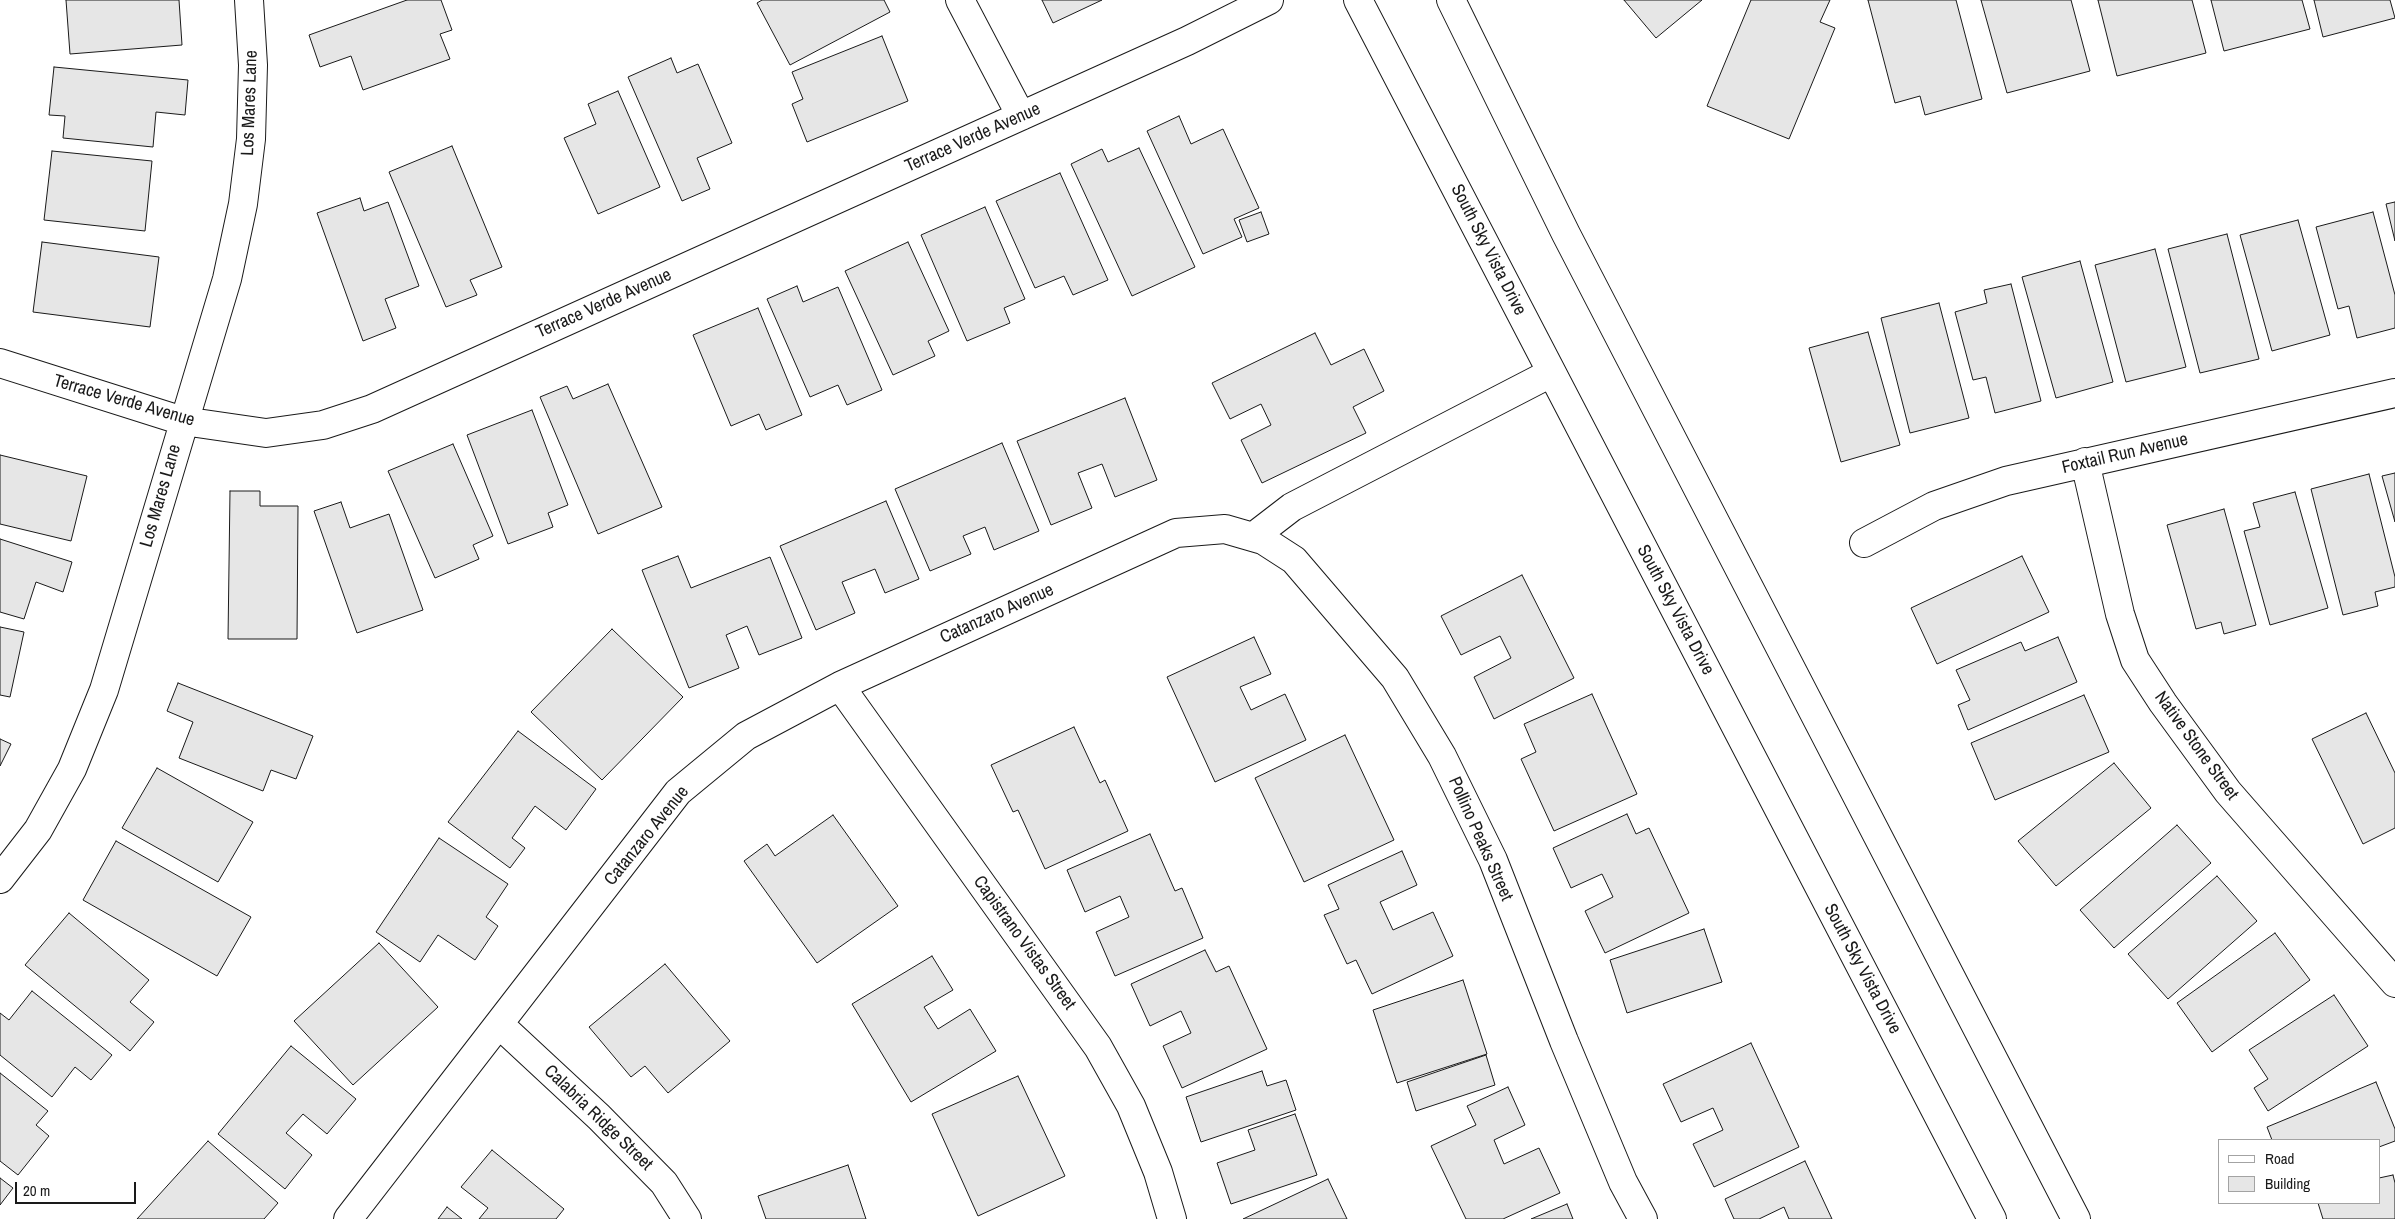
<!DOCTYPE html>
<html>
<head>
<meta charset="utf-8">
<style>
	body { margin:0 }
	#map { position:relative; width:2395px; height:1219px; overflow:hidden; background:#fff; font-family:"Archivo Narrow",sans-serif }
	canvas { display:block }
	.legend { position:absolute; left:2218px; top:1139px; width:162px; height:65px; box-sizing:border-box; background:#fff; border:1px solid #a3a3a3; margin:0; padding:6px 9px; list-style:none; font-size:15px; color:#1a1a1a }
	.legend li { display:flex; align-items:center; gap:10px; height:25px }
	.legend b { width:25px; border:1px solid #a3a3a3 }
	.scale { position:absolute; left:15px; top:1182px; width:121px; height:22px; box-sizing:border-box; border:2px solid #1a1a1a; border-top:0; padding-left:6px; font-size:15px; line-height:18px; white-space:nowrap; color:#1a1a1a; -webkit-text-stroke:4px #fff; paint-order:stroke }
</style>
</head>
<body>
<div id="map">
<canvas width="2395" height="1219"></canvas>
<ul class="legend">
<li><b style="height:6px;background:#fff"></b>Road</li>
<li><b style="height:14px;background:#e6e6e6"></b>Building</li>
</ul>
<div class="scale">20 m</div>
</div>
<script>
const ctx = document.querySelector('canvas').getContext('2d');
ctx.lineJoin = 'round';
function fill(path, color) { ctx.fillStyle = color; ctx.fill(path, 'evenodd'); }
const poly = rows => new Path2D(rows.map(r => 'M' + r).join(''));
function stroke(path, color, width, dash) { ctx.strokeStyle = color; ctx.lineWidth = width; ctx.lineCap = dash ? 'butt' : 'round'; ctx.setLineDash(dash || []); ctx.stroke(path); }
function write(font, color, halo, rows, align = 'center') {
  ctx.font = font + ' "Archivo Narrow",sans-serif'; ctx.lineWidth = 4; ctx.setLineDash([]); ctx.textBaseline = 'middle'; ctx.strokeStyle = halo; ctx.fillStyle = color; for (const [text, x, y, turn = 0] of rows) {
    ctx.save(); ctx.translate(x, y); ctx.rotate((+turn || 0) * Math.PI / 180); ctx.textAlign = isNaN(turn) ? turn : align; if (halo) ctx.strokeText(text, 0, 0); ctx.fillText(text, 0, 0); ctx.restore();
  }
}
const building = poly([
	[66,0,179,0,182,45,70,54,66,0],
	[407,0,441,0,452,30,440,34,450,59,363,90,351,56,320,67,309,35,407,0],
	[762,0,884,0,890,12,790,65,757,3,762,0],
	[1042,0,1102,0,1053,23,1042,0],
	[1624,0,1702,0,1656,38,1624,0],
	[1751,0,1830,0,1820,22,1835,28,1789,139,1707,106,1751,0],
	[1868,0,1956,0,1982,99,1925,115,1920,96,1895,103,1868,0],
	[1981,0,2071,0,2090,71,2007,93,1981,0],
	[2098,0,2192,0,2206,53,2117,76,2098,0],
	[2211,0,2302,0,2310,29,2224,51,2211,0],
	[2314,0,2390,0,2395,18,2323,37,2314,0],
	[882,36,908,101,807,142,792,104,803,99,792,72,882,36],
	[671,58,677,73,698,64,732,143,697,158,710,189,682,201,628,77,671,58],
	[54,67,188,80,185,115,156,112,153,147,63,138,65,116,49,115,54,67],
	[618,91,660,187,598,214,564,138,596,124,588,104,618,91],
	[1179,116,1191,144,1223,129,1259,208,1234,219,1242,237,1203,254,1147,131,1179,116],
	[452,146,502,267,470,280,477,295,446,307,389,172,452,146],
	[1139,148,1195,267,1132,296,1071,164,1102,149,1108,162,1139,148],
	[52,151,152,161,145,231,44,220,52,151],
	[1060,173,1108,280,1073,295,1064,276,1035,288,996,201,1060,173],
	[360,198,364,211,388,202,419,286,385,299,396,328,363,341,317,213,360,198],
	[2395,202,2395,241,2386,204,2395,202],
	[985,207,1025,299,1004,308,1010,323,967,341,921,235,985,207],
	[1261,212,1269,234,1247,242,1239,220,1261,212],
	[2373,212,2395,295,2395,328,2357,338,2349,306,2338,309,2316,227,2373,212],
	[2298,220,2330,335,2272,351,2240,235,2298,220],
	[2227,234,2259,359,2200,373,2168,249,2227,234],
	[42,242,159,257,150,327,33,312,42,242],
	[908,242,949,331,928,341,935,356,893,375,845,271,908,242],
	[2155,249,2186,367,2126,382,2095,265,2155,249],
	[2080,261,2113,382,2056,398,2022,277,2080,261],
	[2011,284,2041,401,1995,413,1986,377,1973,380,1955,312,1987,303,1984,290,2011,284],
	[797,286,803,302,838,287,882,390,847,405,838,385,810,397,767,299,797,286],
	[1939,303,1969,418,1910,433,1881,318,1939,303],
	[758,308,802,415,766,430,759,414,731,426,693,335,758,308],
	[1868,332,1900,445,1841,462,1809,348,1868,332],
	[1315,333,1331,365,1364,349,1384,391,1353,407,1366,433,1262,483,1241,440,1271,425,1261,404,1230,419,1212,383,1315,333],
	[608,384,662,507,598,534,540,397,567,386,573,399,608,384],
	[1125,398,1157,480,1115,497,1102,464,1078,473,1092,508,1051,525,1017,441,1125,398],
	[532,410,568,505,548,513,553,527,508,544,467,435,532,410],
	[1002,443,1039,531,994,550,985,527,963,536,971,554,930,571,895,489,1002,443],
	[453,444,493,536,473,545,479,559,435,578,388,471,453,444],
	[0,455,87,476,71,541,0,524,0,455],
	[2395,473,2395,522,2382,476,2395,473],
	[2369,474,2395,577,2395,587,2375,592,2378,606,2343,615,2311,489,2369,474],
	[230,491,260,491,260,506,298,506,297,639,228,639,230,491],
	[2295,492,2328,608,2270,625,2244,531,2260,527,2253,503,2295,492],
	[886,501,919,579,885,593,875,569,842,582,855,613,816,630,780,546,886,501],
	[341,502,350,528,389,514,423,610,357,633,314,511,341,502],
	[2224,509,2256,625,2224,634,2221,622,2196,629,2167,525,2224,509],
	[0,539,72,562,63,592,36,582,24,619,0,612,0,539],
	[678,556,691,588,770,557,802,638,759,655,747,626,726,635,739,668,689,688,642,570,678,556],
	[2022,556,2049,612,1937,664,1911,608,2022,556],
	[1522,575,1574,678,1494,719,1474,677,1511,658,1500,636,1461,655,1441,616,1522,575],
	[0,627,24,632,10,697,0,695,0,627],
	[612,629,683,697,602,780,531,712,612,629],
	[1254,637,1271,674,1240,687,1251,710,1285,694,1306,740,1215,782,1167,677,1254,637],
	[2058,637,2077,682,1968,730,1958,705,1970,700,1956,670,2021,642,2025,651,2058,637],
	[178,683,313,736,296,779,271,770,263,791,179,758,193,722,167,711,178,683],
	[1592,694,1637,794,1554,831,1521,759,1536,752,1524,724,1592,694],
	[2084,695,2109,752,1995,800,1971,743,2084,695],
	[2366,713,2395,773,2395,828,2363,844,2312,739,2366,713],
	[1074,727,1100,783,1105,780,1128,831,1045,869,1018,810,1013,812,991,765,1074,727],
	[518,731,596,789,566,830,535,806,512,838,525,848,510,868,448,822,518,731],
	[1345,735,1394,840,1304,882,1255,778,1345,735],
	[0,739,11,744,0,766,0,739],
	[2114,763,2151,808,2056,886,2018,841,2114,763],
	[157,768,253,822,218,882,122,828,157,768],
	[1627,814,1636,834,1649,828,1689,913,1605,953,1585,911,1613,897,1602,874,1571,888,1553,848,1627,814],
	[833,815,898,906,817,963,744,861,767,844,775,856,833,815],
	[2177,825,2211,863,2114,948,2080,910,2177,825],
	[1150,834,1175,891,1182,888,1203,938,1115,976,1096,932,1129,917,1120,896,1085,912,1067,870,1150,834],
	[439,838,508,884,486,917,498,926,475,960,438,935,420,962,376,932,439,838],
	[116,841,251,917,217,976,83,900,116,841],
	[1402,851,1417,885,1380,902,1393,930,1433,912,1453,956,1372,994,1356,960,1347,964,1324,915,1339,909,1328,885,1402,851],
	[2217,876,2257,921,2168,999,2128,954,2217,876],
	[69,913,149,980,130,1002,154,1022,130,1051,25,965,69,913],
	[1704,929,1722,982,1627,1013,1610,960,1704,929],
	[2275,933,2310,980,2212,1052,2177,1003,2275,933],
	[379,943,438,1007,353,1085,294,1021,379,943],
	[1205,950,1216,972,1229,966,1267,1049,1182,1088,1163,1046,1191,1033,1181,1011,1150,1026,1131,984,1205,950],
	[932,956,953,990,924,1007,938,1029,970,1009,996,1051,911,1102,852,1004,932,956],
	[665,964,730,1041,668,1093,645,1066,631,1077,589,1027,665,964],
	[1463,980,1487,1054,1397,1083,1373,1010,1463,980],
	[32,991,112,1055,91,1080,75,1067,52,1097,0,1055,0,1013,9,1020,32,991],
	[2334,995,2368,1046,2268,1111,2254,1088,2268,1079,2249,1050,2334,995],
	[1751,1043,1799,1147,1714,1187,1693,1144,1723,1130,1713,1108,1681,1122,1663,1084,1751,1043],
	[291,1046,356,1099,327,1134,303,1114,286,1133,312,1155,285,1189,218,1134,291,1046],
	[1486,1055,1495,1085,1416,1111,1407,1082,1486,1055],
	[1262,1071,1267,1086,1286,1080,1296,1110,1201,1142,1186,1097,1262,1071],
	[0,1073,48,1111,36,1125,49,1136,18,1175,0,1161,0,1073],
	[1018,1076,1065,1176,978,1216,932,1114,1018,1076],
	[2376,1082,2395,1129,2395,1141,2379,1147,2379,1140,2272,1140,2267,1127,2376,1082],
	[1508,1087,1525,1125,1494,1140,1504,1164,1539,1148,1560,1193,1503,1219,1466,1219,1431,1146,1476,1125,1467,1106,1508,1087],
	[1295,1114,1317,1175,1231,1204,1217,1163,1255,1150,1248,1130,1295,1114],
	[208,1141,278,1203,264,1219,137,1219,208,1141],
	[492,1150,564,1209,556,1219,479,1219,488,1208,461,1187,492,1150],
	[1805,1161,1832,1219,1789,1219,1784,1207,1759,1219,1734,1219,1725,1199,1805,1161],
	[848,1165,866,1219,766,1219,758,1196,848,1165],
	[2393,1175,2395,1183,2395,1219,2323,1219,2318,1203,2379,1203,2379,1178,2393,1175],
	[0,1178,13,1188,0,1205,0,1178],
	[1328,1179,1347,1219,1243,1219,1328,1179],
	[1567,1204,1573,1219,1531,1219,1567,1204],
	[447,1207,462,1219,438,1219,447,1207]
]);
fill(building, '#e6e6e6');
stroke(building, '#1a1a1a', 1);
const minor = poly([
	[960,0,1021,116],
	[0,363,183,421,266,433,323,425,372,409,1187,41,1269,0],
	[2085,462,2120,614,2135,660,2163,703,2228,792,2395,983],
	[1253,537,1292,507,1551,373],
	[1864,543,1934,506,2006,481,2395,393],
	[840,686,1098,1047,1131,1106,1158,1172,1172,1219],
	[0,879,38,830,72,769,104,690,227,279,243,204,251,139,253,65,249,0],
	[500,1025,599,1117,664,1183,687,1219],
	[348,1219,678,792,746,736,840,686,1176,533,1225,529,1263,540,1294,560,1395,678,1442,756,1493,860,1564,1041,1623,1182,1643,1219]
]);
const major = poly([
	[1358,0,1992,1219],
	[1451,0,1566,234,2076,1219]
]);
stroke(minor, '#1a1a1a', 30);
stroke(major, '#1a1a1a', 30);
stroke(minor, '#fff', 28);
stroke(major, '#fff', 28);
write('18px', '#1a1a1a', '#fff', [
	["Los Mares Lane",250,103,-88],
	["Terrace Verde Avenue",973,138,-24],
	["South Sky Vista Drive",1488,250,63],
	["Terrace Verde Avenue",604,304,-24],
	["Terrace Verde Avenue",124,401,16],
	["Foxtail Run Avenue",2125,454,-13],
	["Los Mares Lane",161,496,-74],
	["South Sky Vista Drive",1675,610,62],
	["Catanzaro Avenue",997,614,-24],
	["Native Stone Street",2196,746,54],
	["Catanzaro Avenue",647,836,-51],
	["Pollino Peaks Street",1480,839,66],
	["Capistrano Vistas Street",1024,943,54],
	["South Sky Vista Drive",1862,969,62],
	["Calabria Ridge Street",598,1118,44]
]);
</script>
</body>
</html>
